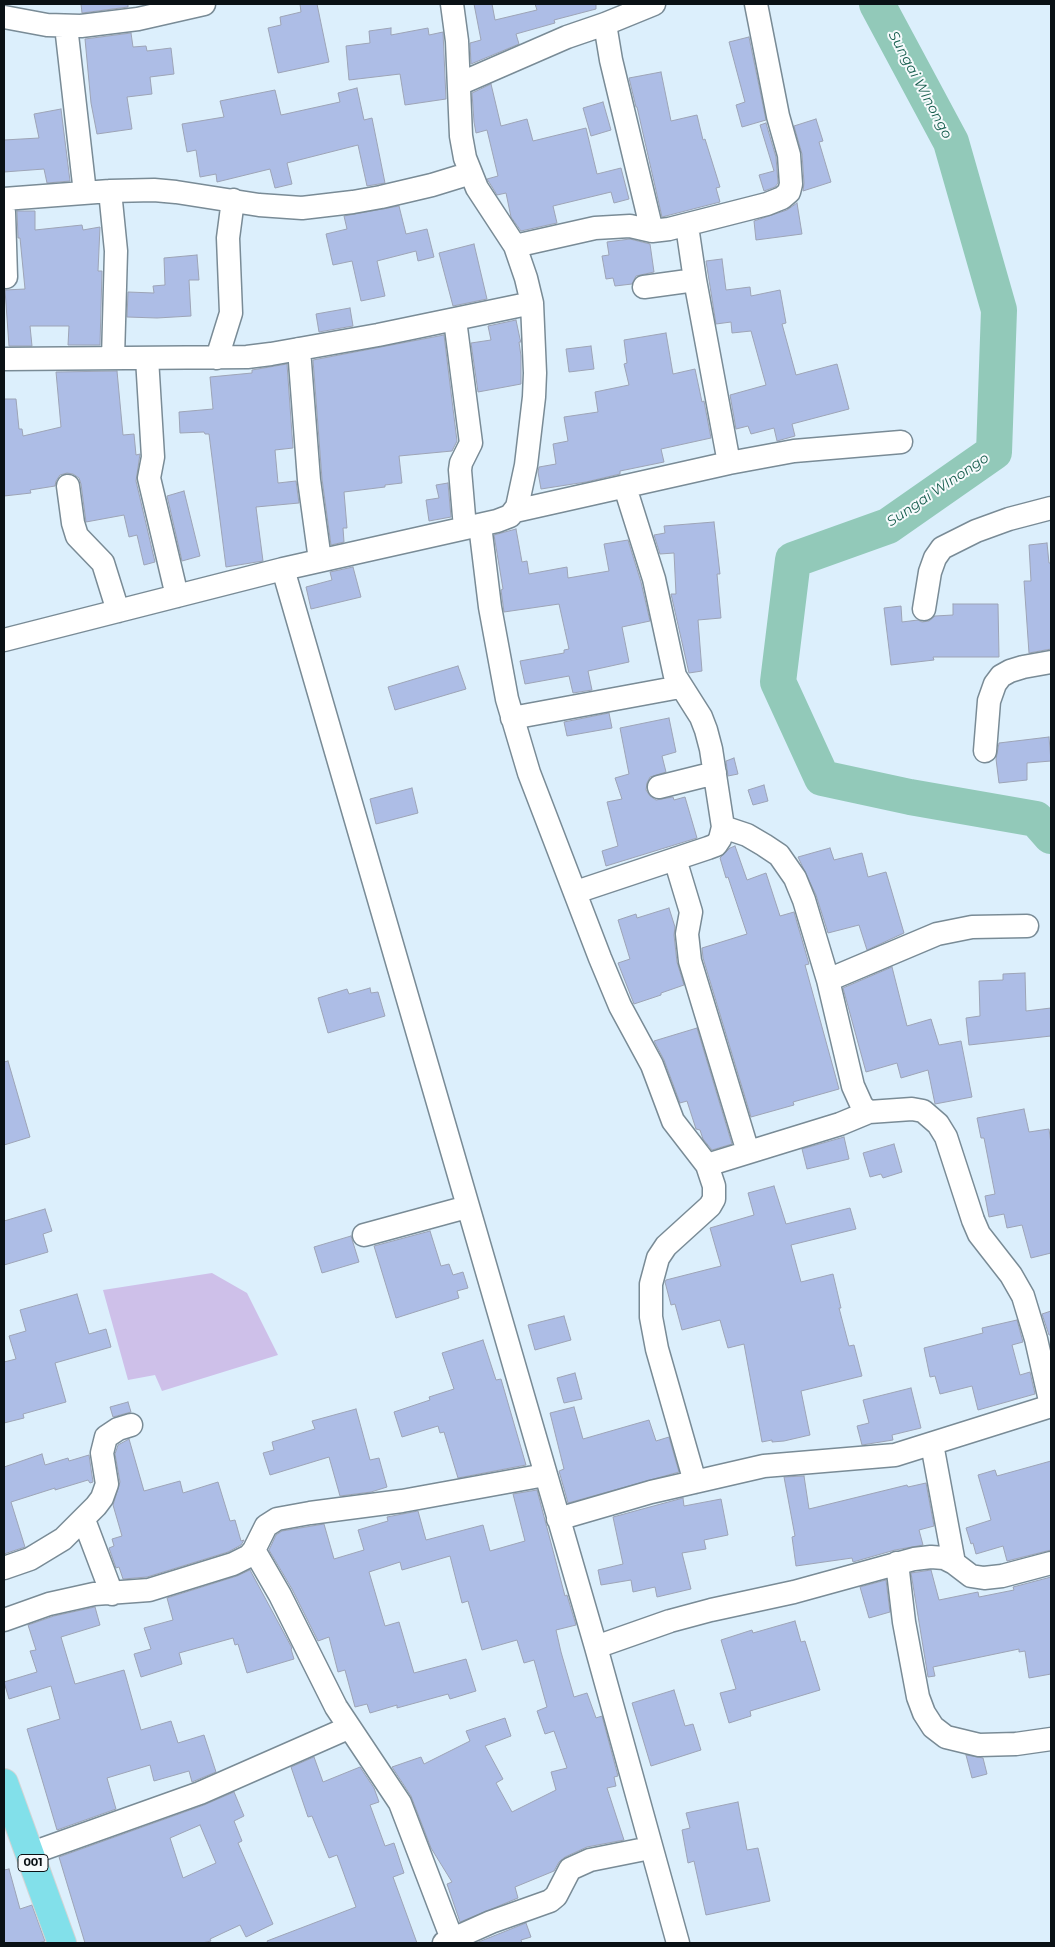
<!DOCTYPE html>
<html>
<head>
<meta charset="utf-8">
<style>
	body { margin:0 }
	#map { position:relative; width:1055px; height:1947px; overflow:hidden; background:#dceffc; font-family:Montserrat,sans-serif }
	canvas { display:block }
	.frame { position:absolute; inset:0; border:5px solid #0a1115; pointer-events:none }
</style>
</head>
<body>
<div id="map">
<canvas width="1055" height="1947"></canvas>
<div class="frame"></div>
</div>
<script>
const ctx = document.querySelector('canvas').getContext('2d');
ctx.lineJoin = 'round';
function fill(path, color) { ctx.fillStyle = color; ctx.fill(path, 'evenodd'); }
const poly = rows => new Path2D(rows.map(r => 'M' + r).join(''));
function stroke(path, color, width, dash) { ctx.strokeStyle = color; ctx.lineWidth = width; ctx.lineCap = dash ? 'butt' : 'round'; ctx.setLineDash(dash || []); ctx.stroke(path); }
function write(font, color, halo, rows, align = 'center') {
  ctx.font = font + ' Montserrat,sans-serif'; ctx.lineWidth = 4; ctx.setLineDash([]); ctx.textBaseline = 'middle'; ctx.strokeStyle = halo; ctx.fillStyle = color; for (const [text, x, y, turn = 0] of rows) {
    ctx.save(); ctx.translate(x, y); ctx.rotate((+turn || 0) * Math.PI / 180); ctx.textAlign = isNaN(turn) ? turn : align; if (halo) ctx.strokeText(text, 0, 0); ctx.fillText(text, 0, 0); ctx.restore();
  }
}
fill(poly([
	[212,1273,247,1293,278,1355,162,1391,155,1375,128,1380,103,1290]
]), '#cec0e9');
stroke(poly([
	[877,4,951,142,999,310,994,452,888,526,793,560,778,682,822,778,910,797,1036,819,1051,836]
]), '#92c9b9', 36);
const building = poly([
	[81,4,128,4,128,7,82,13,81,4],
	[300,4,317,4,329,62,278,73,268,28,281,25,280,17,301,12,300,4],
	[474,4,492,4,495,20,537,10,535,4,596,4,596,9,554,20,555,23,516,34,519,44,471,64,470,43,481,40,474,4],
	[391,28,391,35,428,28,429,35,443,32,446,99,405,105,400,74,349,80,346,46,370,43,369,31,391,28],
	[131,33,133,47,146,46,147,51,171,48,174,74,150,77,152,94,127,97,132,129,97,134,91,103,85,39,131,33],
	[749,37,766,120,742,127,736,105,745,102,729,42,749,37],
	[661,72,671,121,697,115,703,140,705,139,720,187,716,188,720,202,662,217,637,107,636,107,629,78,661,72],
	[491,84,501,126,527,119,533,141,586,128,597,174,621,168,629,199,614,203,611,192,553,206,557,223,521,231,511,217,506,193,497,195,489,182,487,179,498,176,487,130,476,133,474,122,472,93,491,84],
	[357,88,364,120,372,118,385,183,367,186,358,145,287,163,292,184,275,188,270,169,217,182,216,174,200,177,196,150,187,152,182,124,224,117,220,101,275,90,281,115,340,102,338,93,357,88],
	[603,102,611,130,591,136,583,108,603,102],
	[61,109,70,181,47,183,44,169,4,172,4,140,39,138,34,114,61,109],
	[816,119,823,141,819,142,831,182,803,191,804,183,802,154,794,126,816,119],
	[766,123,776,157,778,183,775,187,764,191,759,175,774,171,760,125,766,123],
	[797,203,802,234,756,240,754,221,787,210,797,203],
	[399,206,406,234,427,229,434,257,418,261,416,251,377,261,385,296,361,301,352,261,333,265,326,234,347,229,344,216,399,206],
	[17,211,35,211,35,230,82,225,83,230,100,227,98,271,102,271,100,345,68,345,69,326,30,326,32,346,9,346,5,290,25,289,20,238,18,238,17,211],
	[630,239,650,244,654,272,636,276,632,284,615,286,613,278,606,279,602,256,609,255,607,242,630,239],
	[474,244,487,299,453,306,439,253,474,244],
	[197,255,199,280,189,280,191,316,157,318,127,317,128,292,154,293,153,286,165,285,164,258,197,255],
	[722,259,726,290,750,287,751,296,780,290,786,323,782,324,796,375,837,364,849,409,792,424,795,436,777,441,774,428,751,434,748,426,736,429,730,395,766,385,751,331,732,333,731,322,716,324,706,261,722,259],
	[350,308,353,326,319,332,316,314,350,308],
	[516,320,520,339,521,342,519,342,521,356,521,384,478,392,471,343,491,340,488,326,516,320],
	[666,333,673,374,695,369,702,402,704,401,711,438,661,449,664,462,620,471,620,474,586,482,541,489,538,472,539,467,556,464,553,444,568,441,564,417,598,412,595,392,629,385,624,364,627,363,624,340,666,333],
	[444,335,457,441,452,451,399,456,402,483,385,485,385,487,344,492,347,528,343,528,344,542,331,545,322,479,313,360,444,335],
	[591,346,594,369,569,372,566,349,591,346],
	[287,364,293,448,275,450,278,483,296,481,299,503,256,507,263,561,226,567,209,434,205,434,204,432,180,433,179,412,213,409,210,377,252,373,252,370,287,364],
	[117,371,123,435,134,434,136,455,140,454,136,481,155,562,144,565,137,535,129,537,124,515,86,522,81,484,79,478,73,474,67,473,60,475,56,481,55,486,30,490,31,493,4,496,4,399,16,399,19,429,22,429,23,436,61,427,56,372,117,371],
	[448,483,451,517,429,521,426,500,439,498,436,485,448,483],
	[184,491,200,556,182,561,167,496,184,491],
	[714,522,720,574,717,574,721,618,698,620,702,671,689,673,671,594,676,594,674,553,660,554,654,535,665,533,664,526,714,522],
	[516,529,522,562,527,561,529,574,567,567,568,578,609,571,604,544,628,540,641,582,650,621,622,627,629,662,588,671,592,690,573,693,569,676,525,684,520,661,564,653,564,650,569,649,559,604,504,612,501,590,503,589,494,535,516,529],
	[1047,543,1049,563,1051,563,1051,649,1029,653,1024,581,1031,581,1029,545,1047,543],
	[353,567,361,597,311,609,306,587,332,580,330,572,353,567],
	[953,604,998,604,999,657,933,657,934,660,891,665,884,608,901,606,902,622,918,620,922,622,929,621,935,616,953,615,953,604],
	[458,666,466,689,395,710,388,687,458,666],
	[609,713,612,728,567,736,564,722,609,713],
	[669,718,676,752,662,756,666,772,650,777,647,783,646,790,650,796,656,800,673,797,674,800,685,797,697,838,606,866,602,851,618,846,607,802,622,799,615,778,629,774,620,728,669,718],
	[1049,737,1051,761,1027,763,1027,780,999,783,996,759,999,743,1049,737],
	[734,758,738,774,728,776,726,761,734,758],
	[764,785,768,801,753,805,748,790,764,785],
	[412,788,418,813,376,824,370,799,412,788],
	[735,846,747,880,766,873,780,916,794,912,809,964,805,965,839,1089,793,1102,794,1105,751,1117,703,958,702,948,747,934,728,877,726,878,720,858,730,848,735,846],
	[830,848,834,860,862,853,868,877,886,872,904,933,867,950,859,925,828,933,816,895,798,857,830,848],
	[669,908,675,927,674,935,677,962,684,985,661,993,661,995,634,1004,618,963,630,959,618,920,636,914,637,918,669,908],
	[892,967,907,1026,931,1019,939,1045,961,1041,972,1097,935,1104,928,1070,901,1078,897,1063,866,1072,843,988,892,967],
	[1025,973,1026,1011,1051,1008,1051,1036,969,1045,966,1018,980,1016,979,981,1003,980,1003,974,1025,973],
	[370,988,371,993,378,992,385,1016,328,1033,318,998,347,989,349,994,370,988],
	[697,1028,732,1144,712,1150,703,1139,700,1130,696,1129,687,1101,680,1103,664,1060,654,1041,697,1028],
	[8,1061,30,1137,4,1145,4,1062,8,1061],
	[1024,1109,1029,1132,1049,1129,1051,1144,1051,1253,1031,1258,1022,1225,1007,1228,1004,1214,989,1217,985,1196,995,1194,984,1138,981,1138,977,1118,1024,1109],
	[844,1137,849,1159,807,1169,802,1149,844,1137],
	[894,1144,902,1172,883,1178,881,1174,870,1177,863,1153,894,1144],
	[774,1186,786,1224,850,1208,856,1229,791,1245,801,1282,833,1274,841,1308,839,1308,849,1346,854,1345,862,1376,801,1391,810,1435,784,1441,772,1442,772,1440,762,1442,744,1344,728,1348,720,1320,682,1330,675,1304,671,1305,665,1282,666,1280,721,1266,710,1228,754,1215,748,1193,774,1186],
	[45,1209,52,1231,43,1234,48,1252,4,1265,4,1221,45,1209],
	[430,1231,441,1266,449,1264,453,1275,463,1272,468,1288,457,1291,459,1298,396,1318,374,1246,430,1231],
	[351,1236,359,1262,322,1273,314,1247,351,1236],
	[77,1294,89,1334,106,1329,111,1347,55,1363,66,1402,23,1414,24,1418,4,1423,4,1362,16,1359,9,1336,26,1331,20,1310,77,1294],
	[1051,1311,1051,1335,1049,1335,1042,1314,1051,1311],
	[564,1316,571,1340,535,1350,528,1325,564,1316],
	[1017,1320,1023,1342,1012,1345,1020,1375,1030,1372,1035,1394,978,1410,972,1386,940,1394,935,1376,930,1377,924,1348,983,1333,982,1328,1017,1320],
	[483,1340,496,1380,501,1379,526,1465,458,1478,444,1432,440,1433,438,1426,402,1437,394,1412,430,1400,429,1397,454,1389,442,1353,483,1340],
	[575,1373,582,1399,564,1403,557,1378,575,1373],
	[911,1388,921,1428,892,1435,893,1440,862,1445,857,1426,869,1423,863,1400,911,1388],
	[128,1402,131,1412,113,1417,110,1407,128,1402],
	[574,1407,583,1439,649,1420,656,1441,669,1437,679,1472,568,1503,559,1471,564,1469,550,1413,574,1407],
	[356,1409,370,1460,379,1458,387,1487,371,1492,340,1496,329,1457,270,1475,263,1453,274,1450,272,1442,315,1429,312,1421,356,1409],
	[129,1439,144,1491,180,1481,183,1493,218,1482,230,1521,235,1520,241,1541,244,1540,241,1545,228,1552,147,1577,123,1579,119,1567,116,1568,109,1548,114,1546,112,1539,122,1536,113,1505,120,1482,115,1454,118,1445,129,1439],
	[42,1454,45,1465,68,1458,69,1461,89,1455,93,1482,90,1483,88,1480,55,1490,55,1488,11,1502,25,1547,4,1554,4,1467,42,1454],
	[1051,1461,1051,1550,1007,1561,1003,1546,976,1554,973,1543,971,1544,966,1528,991,1520,978,1475,995,1470,997,1476,1051,1461],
	[804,1476,809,1509,907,1485,908,1487,926,1483,934,1526,919,1530,923,1545,895,1550,853,1562,852,1558,796,1566,792,1537,795,1536,784,1477,804,1476],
	[537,1490,565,1596,567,1595,576,1625,556,1630,561,1652,574,1697,587,1693,596,1718,602,1716,618,1776,614,1777,616,1786,607,1788,624,1840,587,1847,565,1857,559,1862,554,1871,515,1887,518,1898,460,1922,447,1884,452,1882,431,1848,411,1796,392,1767,421,1757,424,1764,470,1741,466,1731,505,1718,511,1736,485,1746,503,1779,496,1783,512,1812,556,1790,551,1772,567,1768,554,1731,545,1734,537,1711,547,1707,534,1660,524,1663,517,1640,482,1650,468,1601,462,1603,450,1556,402,1570,400,1562,369,1572,385,1626,399,1622,414,1673,466,1659,476,1691,450,1699,448,1694,397,1708,397,1705,370,1713,367,1704,355,1707,345,1670,338,1672,329,1637,318,1641,292,1589,269,1550,276,1535,282,1531,324,1524,334,1559,364,1550,358,1530,388,1521,387,1517,418,1511,426,1540,483,1525,490,1551,525,1541,513,1494,537,1490],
	[683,1498,684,1506,721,1499,728,1535,704,1540,706,1549,682,1553,691,1589,657,1597,655,1587,633,1592,631,1580,601,1585,598,1570,623,1564,613,1517,683,1498],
	[250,1570,292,1648,291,1649,294,1659,247,1673,238,1644,235,1645,233,1638,179,1653,182,1664,141,1677,134,1654,151,1649,144,1628,173,1620,167,1598,237,1576,250,1570],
	[931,1570,939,1600,978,1592,979,1597,1014,1590,1013,1587,1051,1577,1051,1674,1029,1678,1025,1651,1019,1652,1019,1649,933,1667,935,1676,928,1677,911,1573,931,1570],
	[886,1580,890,1612,869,1618,860,1587,886,1580],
	[95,1607,100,1625,61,1637,75,1684,124,1670,141,1730,171,1721,178,1743,204,1735,216,1772,192,1782,189,1771,154,1781,150,1765,107,1778,116,1809,57,1830,27,1729,60,1719,51,1686,9,1699,4,1682,37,1672,30,1651,36,1650,28,1625,54,1616,95,1607],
	[795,1621,801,1642,805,1641,820,1690,750,1711,751,1716,729,1723,720,1693,736,1689,721,1640,752,1630,753,1633,795,1621],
	[674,1690,685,1726,693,1724,701,1750,651,1766,632,1703,674,1690],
	[966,1755,983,1758,987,1774,972,1778,966,1755],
	[314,1757,323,1782,360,1767,374,1788,379,1802,370,1805,385,1846,394,1843,404,1873,393,1877,417,1943,268,1943,267,1941,356,1907,337,1855,329,1858,312,1816,308,1817,291,1767,314,1757],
	[234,1792,244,1816,234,1821,242,1841,238,1843,273,1924,246,1937,240,1925,210,1939,211,1941,202,1943,85,1943,59,1857,204,1805,234,1792],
	[200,1825,216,1863,183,1878,170,1838,200,1825],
	[738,1802,747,1850,758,1848,770,1901,706,1915,694,1861,688,1863,682,1830,690,1828,686,1813,738,1802],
	[9,1869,20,1909,32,1905,45,1941,38,1943,4,1943,4,1870,9,1869],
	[526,1923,531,1937,521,1940,522,1943,476,1943,526,1923]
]);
fill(building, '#adbde6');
stroke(building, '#9da4b6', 1);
const street = poly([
	[4,17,47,25,81,26,138,19,204,4],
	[605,24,611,60,652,231],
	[66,26,85,193],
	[459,84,567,37,605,24,654,4],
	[110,191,116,251,113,358],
	[4,199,110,191,154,190,176,192,259,205,302,208,353,202,381,197,432,185,471,173],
	[4,212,6,277],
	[515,246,595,228,630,226,652,231,669,229,767,204,782,198,789,192,791,184,789,155,778,116,756,4],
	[695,280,729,463],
	[644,287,695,280,687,226],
	[455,320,471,443,461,463,460,470,465,528],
	[299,349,309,480,320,560],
	[147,358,153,457,149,478,177,596],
	[217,358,231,313,228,238,233,200],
	[4,359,247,357,271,354,378,335,532,303],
	[68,486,73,523,77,536,103,563,118,611],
	[515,511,729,463,794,451,901,442],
	[480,525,490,607,507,699,529,773,600,958,620,1006,652,1065,673,1121,707,1165,714,1186,714,1199,710,1206,666,1246,658,1258,651,1284,651,1317,657,1349,695,1482],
	[283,569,497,521,510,516,517,507,526,465,534,397,535,373,532,303,526,278,515,246,477,188,465,158,461,136,457,41,452,4],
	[924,609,930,572,935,558,942,548,976,531,1009,519,1051,508],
	[4,640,283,569,596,1647,678,1943],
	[512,718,680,687],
	[985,751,989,701,995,684,1001,676,1010,671,1023,667,1051,662],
	[659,787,715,773],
	[723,827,747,835,764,845,779,855,795,878,804,900,828,980,853,1086,862,1106,869,1112,912,1109,923,1111,938,1124,946,1137,973,1220,979,1234,1011,1275,1023,1296,1036,1339,1051,1405],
	[675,859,691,912,687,934,690,961,748,1152],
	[576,892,708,848,716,845,720,839,723,827,711,749,706,730,701,717,675,676,654,579,625,487],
	[828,980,937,934,972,927,1027,926],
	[707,1165,840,1124,869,1112],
	[364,1235,467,1207],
	[932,1444,954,1563],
	[558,1519,651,1492,764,1466,895,1455,1051,1406],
	[84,1520,112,1594],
	[254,1550,280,1595,336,1707,400,1803,452,1939],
	[897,1563,904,1622,918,1697,924,1713,933,1727,946,1737,979,1745,1016,1744,1051,1739],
	[4,1568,30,1559,63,1539,96,1506,102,1498,107,1484,102,1453,106,1437,118,1429,131,1425],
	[4,1620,49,1604,94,1594,149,1590,233,1564,249,1556,254,1550,266,1526,277,1519,310,1513,402,1501,545,1475],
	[596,1647,670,1621,711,1610,794,1592,914,1559,931,1557,944,1558,954,1563,971,1576,984,1578,1002,1576,1051,1563],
	[29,1854,200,1793,348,1728],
	[444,1943,491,1922,550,1901,556,1896,570,1869,590,1860,650,1848]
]);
const primary = poly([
	[4,1783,62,1943]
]);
stroke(street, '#798b96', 25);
stroke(primary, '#d3d4d5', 30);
stroke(street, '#fff', 22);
stroke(primary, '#82e0ea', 28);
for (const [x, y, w] of [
	[33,1863,30]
]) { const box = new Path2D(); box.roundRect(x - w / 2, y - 8.5, w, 17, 4); ctx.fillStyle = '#f6fafc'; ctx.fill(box); stroke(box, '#0a1115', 1); }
write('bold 11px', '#0a1115', null, [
	["001",33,1863]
]);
write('italic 14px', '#175e4e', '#f6fafc', [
	["Sungai WInongo",920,85,62],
	["Sungai WInongo",938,490,-34]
]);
</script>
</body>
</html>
